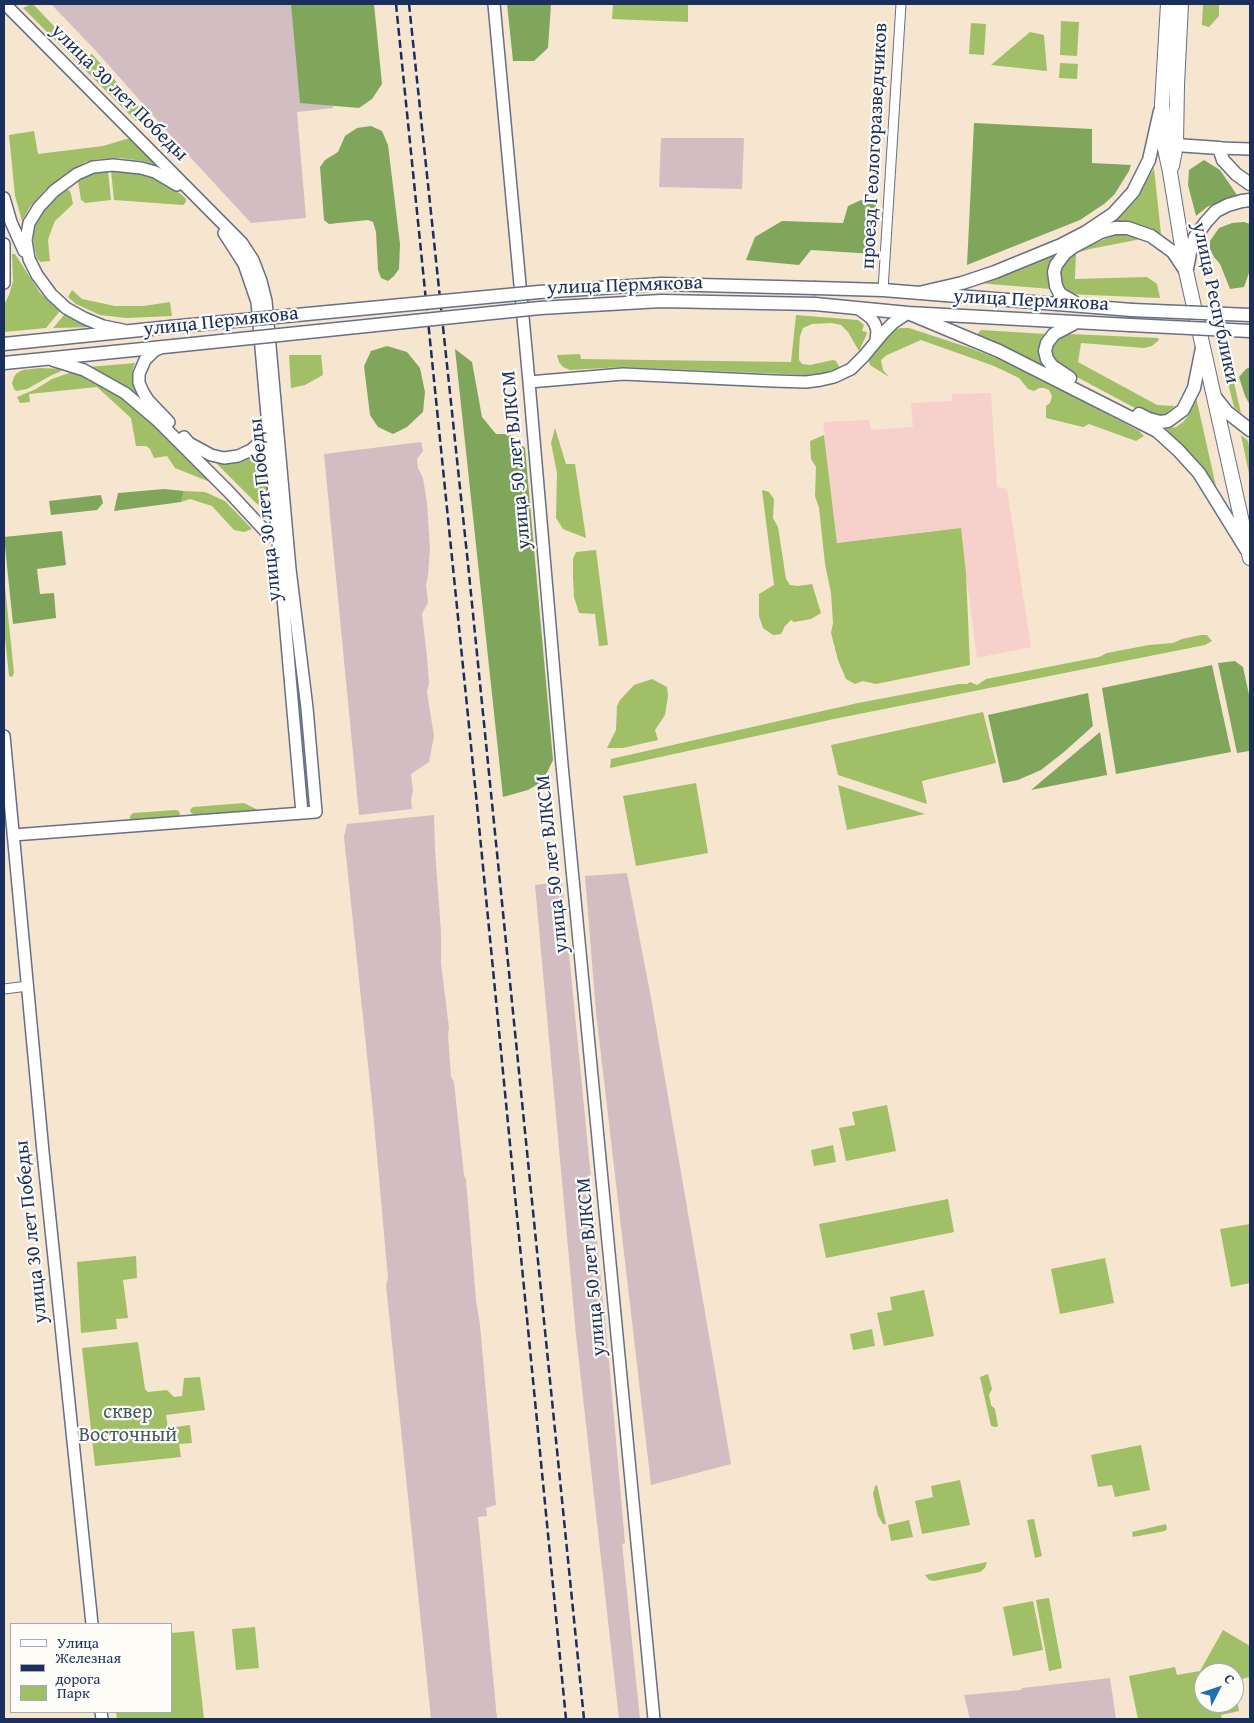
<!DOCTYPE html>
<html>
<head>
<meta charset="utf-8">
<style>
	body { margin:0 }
	#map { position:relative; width:1254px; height:1723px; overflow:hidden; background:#f6e6cf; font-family:"Gentium Book Plus",serif }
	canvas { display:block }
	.frame { position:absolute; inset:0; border:5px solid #1b2f5e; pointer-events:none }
	.legend { position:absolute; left:10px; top:1623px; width:162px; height:90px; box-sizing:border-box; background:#fdfcf7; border:1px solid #a3aaba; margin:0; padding:6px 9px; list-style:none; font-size:15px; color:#1b2f5e }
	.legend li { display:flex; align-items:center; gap:10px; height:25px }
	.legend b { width:25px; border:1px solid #a3aaba }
	.north { position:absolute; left:1194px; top:1663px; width:50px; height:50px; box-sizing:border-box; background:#fdfcf7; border:1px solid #a3aaba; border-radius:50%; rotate:49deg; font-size:14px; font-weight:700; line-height:20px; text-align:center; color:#1b2f5e }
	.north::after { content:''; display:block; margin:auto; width:18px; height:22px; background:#1f6fb2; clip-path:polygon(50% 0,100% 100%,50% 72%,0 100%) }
</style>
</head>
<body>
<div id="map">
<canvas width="1254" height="1723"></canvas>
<div class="frame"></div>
<ul class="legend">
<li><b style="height:6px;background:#fff"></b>Улица</li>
<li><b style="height:6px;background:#1b2f5e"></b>Железная дорога</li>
<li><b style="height:14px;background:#a1bf67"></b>Парк</li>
</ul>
<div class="north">С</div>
</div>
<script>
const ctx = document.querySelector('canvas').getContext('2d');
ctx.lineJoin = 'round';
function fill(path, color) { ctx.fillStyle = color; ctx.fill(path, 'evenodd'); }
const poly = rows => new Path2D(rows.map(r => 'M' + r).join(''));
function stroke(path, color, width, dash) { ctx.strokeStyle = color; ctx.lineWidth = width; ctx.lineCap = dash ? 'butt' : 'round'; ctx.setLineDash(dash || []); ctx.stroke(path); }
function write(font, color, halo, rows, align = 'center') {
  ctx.font = font + ' "Gentium Book Plus",serif'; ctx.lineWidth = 4.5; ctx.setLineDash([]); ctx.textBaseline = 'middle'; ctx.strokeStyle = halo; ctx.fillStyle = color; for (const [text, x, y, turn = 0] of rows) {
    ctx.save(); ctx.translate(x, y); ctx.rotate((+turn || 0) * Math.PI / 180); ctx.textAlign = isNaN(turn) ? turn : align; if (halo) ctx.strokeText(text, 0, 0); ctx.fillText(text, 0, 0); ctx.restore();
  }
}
fill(poly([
	[991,393,997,487,1007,489,1031,647,977,658,960,528,837,543,823,422,866,420,869,420,871,430,913,427,911,403,952,401,952,394]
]), '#f7d0cb');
fill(poly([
	[51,4,322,4,333,108,297,112,306,218,251,223,190,157,96,51],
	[661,138,744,138,742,189,659,187],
	[421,442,423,451,417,459,418,468,423,478,427,503,430,549,428,576,426,585,428,602,422,614,427,657,429,683,427,692,434,736,429,762,411,774,413,791,411,800,412,809,359,815,324,454],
	[434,815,435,850,441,932,441,963,449,1028,448,1035,451,1077,454,1082,464,1175,466,1180,476,1300,480,1325,496,1505,486,1508,487,1516,478,1517,497,1719,431,1719,386,1285,388,1278,373,1112,344,837,347,824],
	[627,873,652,1003,731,1464,651,1485,596,1012,585,876],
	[562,882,610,1372,625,1543,622,1544,640,1719,619,1719,576,1335,535,885],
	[1110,1678,1116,1719,970,1719,964,1695,1021,1690,1022,1688]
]), '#d2bec2');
fill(poly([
	[31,4,33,4,85,59,92,54,149,119,136,121,23,8],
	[613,4,688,4,688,22,612,19],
	[1203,4,1219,4,1219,16,1209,27,1202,25],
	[1061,21,1079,22,1077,56,1060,55],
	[971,23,986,24,984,55,969,54],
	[1030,32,1044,35,1047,71,991,65],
	[1060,63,1078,64,1077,79,1059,78],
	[34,131,38,154,103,146,130,138,158,166,143,161,120,158,98,159,85,162,68,172,44,191,29,208,22,221,15,196,9,135],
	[1154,168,1161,234,1151,228,1141,225,1115,221,1135,201],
	[108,171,111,200,85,203,83,201,81,200,78,181,90,174],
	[111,171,133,172,153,178,181,194,186,199,186,202,183,205,114,200],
	[69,190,71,194,73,204,55,221,51,231,48,240,50,261,41,262,37,259,34,246,33,235,35,225,45,210,54,200,65,191],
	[1116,235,1127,235,1141,239,1090,249,1076,253,1075,279,1147,277,1157,284,1160,298,1067,294,1062,287,1059,270,1070,255,1082,248],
	[1056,252,1051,262,1051,289,977,283],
	[12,254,15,254,40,293,60,311,46,328,4,332,4,305,9,295,13,281],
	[72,290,82,299,115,306,144,306,170,302,172,316,126,318,100,315,76,304,68,297],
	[65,314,78,321,93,327,53,328],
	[796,315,858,320,864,325,862,331,867,332,866,336,859,351,848,332,841,325,832,323,812,324,803,328,800,336,799,350,799,360,802,364,810,365,833,360,836,361,840,368,820,374,806,375,622,367,570,370,563,367,559,362,557,355,580,354,581,359,791,362],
	[901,328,909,328,970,348,998,359,1069,394,1139,431,1144,436,1136,441,1089,424,1083,427,1046,418,1046,406,1050,403,1052,396,1049,390,1044,388,1039,388,1034,391,1028,389,1019,378,994,366,921,340,887,355,881,360,883,370,889,377,870,365,868,359,880,342,896,329],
	[981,330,1046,334,1040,343,1038,352,1041,363,1044,367,1006,347,979,336,978,333],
	[1070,334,1158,338,1159,340,1152,346,1144,348,1081,343,1078,362,1157,405,1175,406,1164,415,1158,417,1148,415,1060,368,1051,359,1051,347,1056,340,1064,335],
	[321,355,323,375,305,385,291,388,289,355],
	[135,363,133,369,132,381,138,397,119,382,88,367],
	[40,368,66,369,52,375,27,389,16,391,14,389,12,383,14,377,17,373,23,370],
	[72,372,83,374,135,405,211,480,210,482,175,468,167,456,154,458,150,449,146,446,136,446,131,418,97,387,29,394,30,402,20,403,17,397,36,389,52,379],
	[1232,374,1241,413,1234,407,1226,375],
	[1196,397,1217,491,1187,451,1166,429,1176,427,1183,422,1188,416],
	[555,428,566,464,575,464,586,538,563,529,556,518,557,473,551,443],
	[824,435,837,543,961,528,966,573,970,665,876,684,863,681,855,684,846,679,838,660,831,633,833,623,831,593,825,564,819,508,815,496,816,467,811,459,810,441],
	[1241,435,1248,441,1250,450,1250,479],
	[266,444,271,518,216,463,229,464,241,462,255,455],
	[762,490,769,492,774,499,773,518,778,527,786,579,790,585,798,586,812,584,821,613,811,619,794,622,791,620,785,626,781,634,773,635,763,628,759,616,759,594,774,585],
	[184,491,205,492,225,501,252,529,244,532,234,530,212,506,190,499,181,502],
	[596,550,608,645,599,646,595,614,579,613,574,597,573,577,573,559,576,552],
	[285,559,287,559,308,790,305,790],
	[4,577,14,673,12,677,9,676,4,629],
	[1201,635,1207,635,1212,641,1205,645,834,719,610,768,611,759,858,703,959,684,967,684,970,682,977,685,986,679,1099,657,1107,653,1149,645,1173,643,1182,639],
	[652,679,667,687,668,696,665,715,655,730,658,740,623,748,607,748,616,730,617,706,620,700,634,685],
	[983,712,996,763,922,781,927,804,838,775,831,745],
	[696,783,708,853,636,866,623,796],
	[838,785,925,814,847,830],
	[244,803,256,809,258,813,196,816,191,813,190,810,193,807],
	[175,810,179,811,180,815,177,817,133,821,130,819,130,816,133,813],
	[887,1105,896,1151,846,1161,839,1128,855,1125,852,1112],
	[833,1145,836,1162,814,1166,811,1150],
	[948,1199,954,1232,826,1258,819,1224],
	[1250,1224,1250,1283,1231,1287,1220,1229],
	[136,1256,137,1278,123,1280,128,1318,116,1319,117,1329,81,1333,77,1262],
	[1105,1258,1114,1303,1060,1314,1051,1269],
	[924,1290,934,1336,884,1346,877,1313,892,1310,890,1297],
	[872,1329,875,1346,853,1350,850,1334],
	[138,1342,145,1389,148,1392,167,1390,174,1397,182,1396,184,1378,200,1377,205,1410,166,1415,168,1428,190,1425,192,1443,179,1444,181,1457,95,1466,82,1348],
	[988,1374,992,1389,989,1395,991,1405,995,1409,998,1426,996,1427,991,1426,980,1377],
	[1141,1445,1150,1490,1115,1497,1112,1485,1098,1487,1091,1455],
	[960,1480,970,1525,922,1534,915,1501,933,1497,931,1486],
	[877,1485,886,1524,883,1524,878,1516,873,1494,875,1486],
	[1034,1519,1042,1556,1035,1558,1027,1520],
	[909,1520,913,1537,891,1541,888,1525],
	[1166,1524,1167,1529,1165,1531,1133,1537,1132,1532],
	[987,1562,985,1568,980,1572,934,1581,929,1580,925,1575],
	[1049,1598,1062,1668,1049,1671,1036,1600],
	[1033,1601,1043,1650,1013,1656,1003,1607],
	[255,1627,259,1668,236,1670,232,1629],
	[1223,1630,1250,1646,1250,1677,1234,1681,1239,1711,1221,1715,1222,1719,1138,1719,1129,1676,1175,1667,1177,1675,1200,1671],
	[1204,1673,1234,1673,1234,1703,1204,1703],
	[194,1631,204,1719,117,1719,116,1712,171,1712,171,1633]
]), '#a1bf67');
fill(poly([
	[291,4,374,4,382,84,372,99,359,108,300,103],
	[507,4,551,4,548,48,534,61,513,61],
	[974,123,1092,129,1092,163,1131,165,1129,171,1114,195,1104,204,1080,220,967,265],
	[371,126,382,131,388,145,400,244,399,269,394,276,388,281,381,278,378,270,376,232,373,222,368,220,329,224,324,220,320,167,325,160,338,152,345,136,357,128],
	[1204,160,1220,170,1237,195,1207,207,1196,216,1188,185,1189,170],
	[861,200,876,205,874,254,811,250,799,265,746,260,755,237,782,221,843,223,848,206],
	[1244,222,1250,224,1250,270,1244,287,1230,289,1220,264,1214,257,1210,249,1210,241,1219,228,1232,223],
	[387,346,407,352,420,368,425,392,423,412,407,427,393,434,378,427,370,415,364,366,371,351],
	[455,349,472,362,482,417,496,434,509,434,525,448,553,760,543,781,528,790,503,797],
	[1250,367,1250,405,1245,396,1239,377,1246,369],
	[164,489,184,491,181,502,114,511,118,493],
	[101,495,103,503,97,510,51,515,49,501],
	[62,531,66,565,37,569,40,594,54,593,56,618,13,624,4,537],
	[1235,661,1243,667,1250,699,1250,755,1249,751,1237,753,1218,663],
	[1212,665,1231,752,1116,774,1102,688],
	[1088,693,1093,726,1064,752,1041,770,1018,780,1003,783,988,715],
	[1100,732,1107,775,1031,790]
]), '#80a65c');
const minor = poly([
	[883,290,901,4],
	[4,989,28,986]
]);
const tertiary = poly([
	[5,4,242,243,253,260,261,281,266,301,290,569,307,708,316,812,13,835],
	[494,4,529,382,562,765,654,1719],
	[1219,148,1250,149],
	[4,198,11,222,24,251],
	[224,233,244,264,257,302,302,813],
	[4,244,4,283],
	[859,309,871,318,875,324,877,331,876,340],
	[123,330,103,326,84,318,66,308,51,294,37,275,29,259,26,240,29,223,39,207,54,191,77,174,93,167,113,165,141,168,155,172,177,185],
	[162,347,154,351,145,360,139,374,139,383,143,392,148,400,169,422],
	[52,360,84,370,125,393,158,421,228,491,267,533,278,539,281,539],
	[529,382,623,374,773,381,806,382,821,380,834,377,851,369,864,356,884,332,893,323,908,313],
	[184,437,189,443,211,455,224,458,238,456,251,450,260,442,268,427],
	[4,736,43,1152,92,1624],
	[101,1712,102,1719]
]);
const secondary = poly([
	[1176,145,1219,148,1223,160,1236,174,1250,184],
	[1187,269,1190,253,1195,237,1206,222,1216,211,1228,205,1242,201,1250,200],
	[816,288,883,290,1132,310],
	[919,293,962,283,995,272,1061,245,1086,232,1113,214,1133,192,1149,160,1160,111],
	[1074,302,1060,294,1056,286,1054,272,1056,265,1065,253,1073,247,1101,232,1115,228,1128,228,1151,236,1173,252,1185,270],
	[815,304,908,313,1130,325],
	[908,313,999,351,1157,431,1178,450,1199,473,1246,549],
	[4,344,170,327],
	[4,363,173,346],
	[1070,378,1052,366,1047,359,1045,351,1047,343,1054,334,1073,324],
	[1215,397,1227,412,1250,430],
	[1139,414,1149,419,1160,422,1168,421,1183,410,1194,388,1202,348]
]);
const primary = poly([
	[1168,4,1162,104,1164,144,1170,172,1186,271,1250,558],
	[1172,166,1176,145,1177,85,1181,4]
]);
stroke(minor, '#686f86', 11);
stroke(tertiary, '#686f86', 14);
stroke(secondary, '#686f86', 15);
stroke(primary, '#686f86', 16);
stroke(minor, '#fff', 9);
stroke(tertiary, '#fff', 11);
stroke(secondary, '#fff', 12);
stroke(primary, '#fff', 14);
stroke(poly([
	[396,4,477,805,566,1719],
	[409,4,468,564,584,1719]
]), '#1b2f5e', 2.5, [8, 4]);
const secondaryBridge = poly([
	[1132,310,1250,315],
	[1130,325,1250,331],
	[170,327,539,292,661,284,816,288],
	[173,346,540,308,661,301,815,304]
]);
stroke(secondaryBridge, '#686f86', 15, []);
stroke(secondaryBridge, '#fff', 12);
write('20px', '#1b2f5e', '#fdfcf7', [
	["улица 30 лет Победы",119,93,45],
	["проезд Геологоразведчиков",875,146,-87],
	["улица Пермякова",625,286,-2],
	["улица Пермякова",1031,301,3],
	["улица Республики",1215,303,78],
	["улица Пермякова",221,322,-6],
	["улица 50 лет ВЛКСМ",517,460,-95],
	["улица 30 лет Победы",266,510,-96],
	["улица 50 лет ВЛКСМ",553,864,-96],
	["улица 30 лет Победы",32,1232,-96],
	["улица 50 лет ВЛКСМ",592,1267,-95]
]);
write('20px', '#435a61', '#fdfcf7', [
	["сквер",128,1413],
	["Восточный",128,1436]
]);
</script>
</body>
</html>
